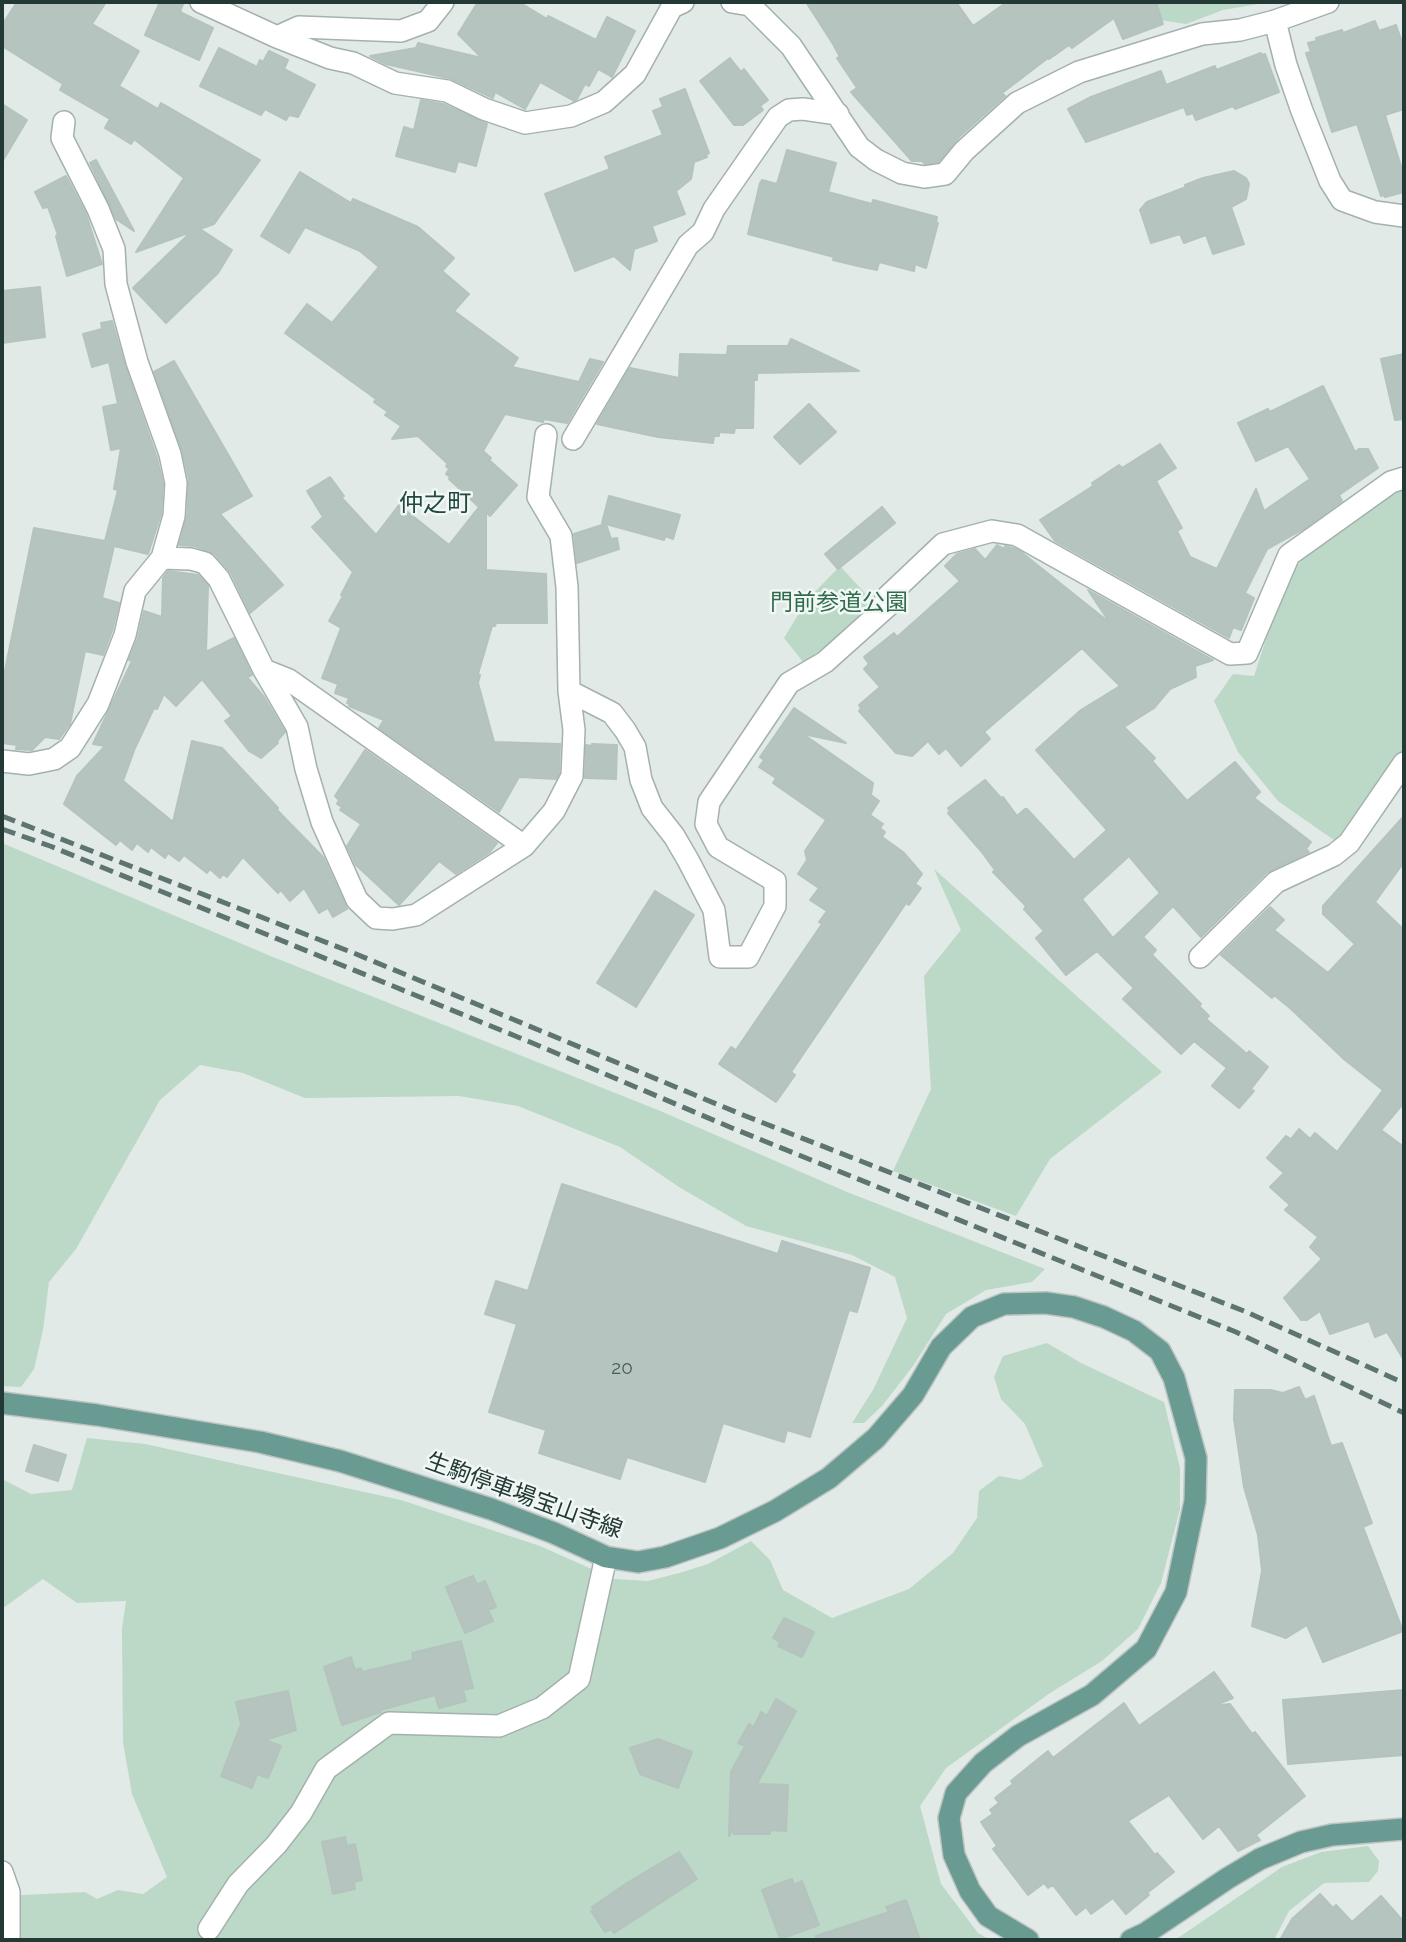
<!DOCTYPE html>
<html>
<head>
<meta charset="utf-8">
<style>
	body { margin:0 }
	#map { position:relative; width:1406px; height:1942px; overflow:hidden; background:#e1eae7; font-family:Raleway,sans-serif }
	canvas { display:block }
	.frame { position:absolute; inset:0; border:4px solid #233935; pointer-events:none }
</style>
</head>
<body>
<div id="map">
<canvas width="1406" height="1942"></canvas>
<div class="frame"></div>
</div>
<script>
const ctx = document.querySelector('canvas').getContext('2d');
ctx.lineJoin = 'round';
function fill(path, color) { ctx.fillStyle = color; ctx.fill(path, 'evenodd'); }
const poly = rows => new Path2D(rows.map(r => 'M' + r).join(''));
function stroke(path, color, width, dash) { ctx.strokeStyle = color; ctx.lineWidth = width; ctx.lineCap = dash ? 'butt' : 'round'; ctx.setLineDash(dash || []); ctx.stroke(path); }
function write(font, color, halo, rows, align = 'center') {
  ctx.font = font + ' Raleway,"Noto Sans JP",sans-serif'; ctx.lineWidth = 5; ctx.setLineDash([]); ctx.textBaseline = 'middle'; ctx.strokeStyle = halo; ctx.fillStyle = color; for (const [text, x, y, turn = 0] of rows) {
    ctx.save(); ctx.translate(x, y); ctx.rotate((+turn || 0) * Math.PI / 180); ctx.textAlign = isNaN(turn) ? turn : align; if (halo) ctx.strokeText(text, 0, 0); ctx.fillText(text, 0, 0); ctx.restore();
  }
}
fill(poly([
	[1150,2,1270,2,1223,10,1186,24,1153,19],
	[1404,487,1404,750,1397,767,1341,845,1278,801,1238,752,1214,701,1233,674,1254,676,1278,603,1296,567,1312,549],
	[840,566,875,604,825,647,803,662,784,638,807,600],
	[2,843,273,957,658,1110,847,1192,1045,1269,1032,1282,986,1290,946,1314,913,1366,882,1406,864,1423,852,1423,873,1390,907,1318,895,1277,852,1255,746,1226,679,1187,620,1147,518,1106,459,1096,305,1098,243,1073,200,1065,160,1100,76,1249,49,1282,43,1330,34,1369,21,1387,2,1386],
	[934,869,1162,1072,1050,1159,1016,1216,893,1171,931,1089,924,976,961,930],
	[1047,1343,1081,1363,1164,1402,1180,1468,1180,1509,1161,1583,1138,1629,1102,1661,1050,1693,946,1768,920,1806,941,1884,978,1933,990,1940,19,1940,21,1895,85,1892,97,1899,118,1890,143,1894,167,1877,132,1794,123,1742,122,1629,126,1601,77,1603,43,1579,2,1609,2,1479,31,1494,72,1490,87,1438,145,1444,401,1500,540,1546,614,1579,648,1581,683,1572,708,1564,751,1541,770,1560,783,1590,832,1618,909,1589,953,1553,977,1518,979,1491,999,1476,1021,1480,1043,1466,1025,1424,1001,1399,994,1377,1003,1356],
	[1368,1846,1379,1861,1378,1871,1369,1882,1324,1883,1289,1911,1274,1940,1175,1940,1282,1867,1321,1852]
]), '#bbd9c6');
const building = poly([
	[17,2,106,2,92,24,139,51,119,86,158,109,161,103,260,160,214,224,200,229,232,250,218,273,166,323,133,288,191,232,136,252,184,178,134,139,131,144,105,128,110,119,60,90,63,84,2,46,2,25,17,2],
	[160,2,184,2,180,11,182,13,213,28,199,60,145,35,160,2],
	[478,2,519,2,547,19,548,16,596,40,607,17,635,31,612,77,598,69,589,86,585,84,577,99,574,101,540,82,525,109,495,92,493,98,452,79,386,64,370,56,416,48,418,43,482,58,458,34,478,2],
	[806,2,956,2,973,26,1007,2,1156,2,1163,24,1123,39,1114,18,1072,48,1069,45,1049,59,1048,58,1002,93,1005,96,959,137,938,162,925,164,922,161,912,161,851,92,857,88,837,58,840,57,833,44,806,2],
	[1375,21,1379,31,1396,25,1404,48,1404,109,1385,115,1404,176,1404,192,1385,197,1384,195,1381,196,1357,124,1332,132,1306,53,1311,52,1308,43,1317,41,1316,38,1342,30,1343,33,1375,21],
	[219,48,257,67,260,60,263,62,269,51,288,60,284,69,315,85,298,117,289,115,286,120,265,109,261,115,200,86,219,48],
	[1261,53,1262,55,1265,54,1279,92,1235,109,1233,106,1196,120,1193,113,1187,115,1184,107,1086,142,1068,109,1091,97,1161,71,1166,85,1215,66,1216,70,1261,53],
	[730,58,741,72,744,69,768,100,760,106,763,110,743,125,734,125,700,81,730,58],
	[685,89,709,153,706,155,707,157,694,162,691,179,676,191,685,214,652,226,657,241,634,249,630,270,614,256,575,271,545,194,610,169,605,157,663,135,653,111,663,107,660,99,685,89],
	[421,100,443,104,487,124,476,166,458,161,455,172,396,156,404,127,414,130,421,100],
	[2,104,27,120,2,162,2,104],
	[787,150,836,163,828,192,872,204,873,200,937,217,936,223,938,223,926,268,915,264,914,271,879,262,877,270,858,266,833,260,834,257,748,234,760,183,762,180,777,184,787,150],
	[96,160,134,231,116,219,90,163,96,160],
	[1234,171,1246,178,1249,184,1246,199,1231,207,1244,244,1213,254,1206,235,1184,243,1180,234,1151,243,1140,210,1147,202,1186,187,1185,185,1203,178,1234,171],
	[300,172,351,203,353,199,418,227,454,258,442,271,469,294,454,311,518,358,512,367,579,382,590,359,603,362,567,423,544,419,543,422,505,414,483,451,491,458,489,460,517,485,490,516,486,512,486,570,546,574,547,623,496,623,495,626,492,626,478,674,480,675,478,683,494,742,560,744,559,773,556,779,519,777,499,812,379,728,384,720,349,706,350,704,347,703,349,698,335,693,338,684,322,678,341,628,329,621,343,596,341,595,353,572,312,527,323,517,307,491,330,477,344,496,341,497,376,535,399,505,449,545,479,507,449,479,450,477,446,474,449,469,446,466,448,464,418,436,392,439,401,426,385,415,388,412,374,402,376,399,285,333,307,304,332,323,379,267,360,251,305,227,289,253,261,236,300,172],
	[66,176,86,214,102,264,67,276,56,236,58,235,48,207,43,208,35,192,66,176],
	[40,287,45,337,2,343,2,291,40,287],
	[112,321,125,366,157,458,163,484,161,514,148,554,114,546,102,598,119,603,112,631,103,655,85,651,70,724,59,739,45,737,32,750,16,749,17,745,2,743,2,685,34,528,105,541,118,490,114,489,121,448,111,450,103,407,118,404,109,362,92,367,83,334,102,329,101,323,112,321],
	[791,339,859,371,757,373,757,380,754,380,753,428,735,428,734,433,719,432,719,436,714,436,713,443,658,437,597,424,630,368,679,378,680,354,727,355,728,346,788,346,791,339],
	[1404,354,1404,419,1395,420,1381,359,1404,354],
	[174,361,252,496,220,514,283,585,250,613,231,573,215,554,195,546,179,545,187,517,189,480,182,450,154,372,174,361],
	[1323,386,1355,452,1359,449,1368,449,1378,468,1339,495,1342,501,1305,528,1267,549,1245,593,1254,598,1241,630,1233,627,1229,638,1055,541,1040,520,1093,486,1092,483,1119,465,1122,468,1160,444,1176,468,1156,481,1182,528,1177,531,1190,557,1217,569,1256,489,1264,511,1310,479,1288,446,1256,461,1238,423,1268,409,1270,412,1323,386],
	[809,404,836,432,800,464,774,437,809,404],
	[609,496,680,515,673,539,665,536,664,540,606,524,611,539,617,538,619,549,577,563,574,534,605,524,602,523,609,496],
	[882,507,895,523,838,569,825,554,882,507],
	[997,545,1004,549,1005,546,1013,548,1021,552,1110,623,1088,590,1213,660,1195,666,1196,677,1170,689,1154,708,1124,727,1155,758,1152,761,1187,801,1235,762,1260,792,1254,798,1311,842,1306,849,1309,852,1267,872,1201,937,1173,906,1143,937,1156,950,1152,955,1201,1004,1199,1006,1209,1016,1206,1019,1247,1054,1249,1051,1268,1067,1251,1089,1254,1091,1239,1108,1212,1086,1227,1068,1194,1041,1181,1054,1123,999,1134,988,1097,951,1066,975,1036,938,1044,931,1024,909,1026,906,993,872,995,870,981,851,948,813,950,812,948,808,985,780,1001,798,1003,797,1017,816,1025,809,1027,809,1074,860,1107,830,1036,750,1081,710,1120,686,1082,648,984,732,990,739,961,766,946,748,939,754,928,741,912,756,896,753,859,711,861,709,859,705,880,687,864,669,869,664,864,657,894,633,897,637,960,581,945,566,957,554,975,549,985,560,997,545],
	[1129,856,1160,893,1113,938,1082,899,1129,856],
	[168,571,198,575,208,586,206,652,234,638,252,675,247,677,264,697,285,732,277,741,278,743,261,758,249,751,225,721,232,716,202,679,176,706,164,694,157,709,154,708,135,748,123,781,173,822,192,741,222,748,278,808,277,810,323,857,347,909,333,917,328,908,319,913,304,888,290,901,281,890,278,893,243,857,227,877,223,874,220,878,210,869,207,873,184,855,179,861,168,853,165,858,151,847,148,852,137,843,132,850,120,840,116,845,64,804,77,776,105,746,93,744,132,661,129,660,138,638,144,611,162,617,163,578,168,571],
	[794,708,846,743,803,734,873,783,871,795,879,801,870,815,883,824,880,828,885,832,882,837,903,852,922,874,915,884,921,888,909,905,906,903,791,1072,795,1075,776,1102,719,1064,731,1047,736,1050,822,924,819,922,827,911,810,900,819,888,798,874,807,860,805,851,826,820,773,783,776,778,759,767,764,760,760,757,794,708],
	[592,744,617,745,616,779,585,778,586,745,592,746,592,744],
	[365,750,497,843,490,852,456,874,439,861,399,905,356,865,347,846,361,824,340,810,342,807,337,804,339,800,335,796,365,750],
	[1404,816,1404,862,1375,902,1404,930,1404,1107,1402,1105,1381,1130,1404,1147,1404,1360,1387,1332,1375,1337,1369,1321,1330,1334,1320,1311,1307,1320,1301,1320,1284,1298,1322,1259,1310,1247,1318,1237,1285,1210,1290,1205,1270,1187,1284,1173,1267,1158,1286,1136,1291,1139,1299,1129,1310,1139,1315,1133,1337,1152,1383,1090,1345,1060,1290,1008,1274,995,1272,998,1221,955,1270,907,1284,920,1274,930,1328,973,1355,944,1323,914,1323,906,1404,816],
	[655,891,694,915,636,1007,597,983,655,891],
	[562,1184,778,1254,782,1241,870,1268,857,1312,849,1310,810,1437,787,1430,784,1442,723,1423,705,1482,627,1457,620,1479,539,1453,546,1430,489,1412,517,1324,485,1314,496,1281,528,1291,562,1184],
	[1299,1387,1305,1400,1314,1396,1331,1446,1342,1443,1372,1523,1363,1527,1403,1631,1323,1662,1307,1625,1286,1638,1252,1626,1262,1571,1258,1535,1244,1487,1234,1419,1235,1390,1270,1390,1283,1393,1299,1387],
	[34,1445,66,1455,58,1481,26,1471,34,1445],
	[473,1576,477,1585,485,1581,496,1607,488,1610,493,1621,465,1633,446,1587,473,1576],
	[784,1618,814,1632,802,1657,778,1646,780,1642,773,1638,784,1618],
	[461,1641,473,1688,463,1690,466,1701,439,1708,435,1695,380,1710,381,1712,342,1725,324,1667,351,1657,355,1670,361,1668,362,1672,413,1660,412,1653,461,1641],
	[1214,1672,1233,1698,1213,1706,1230,1704,1252,1734,1255,1732,1305,1796,1256,1835,1260,1840,1238,1851,1219,1826,1203,1839,1169,1795,1128,1821,1155,1855,1157,1853,1174,1872,1147,1893,1149,1895,1126,1914,1113,1898,1091,1914,1086,1907,1076,1915,1053,1885,1048,1888,1044,1883,1028,1895,993,1849,997,1846,981,1822,993,1814,990,1810,999,1803,995,1798,1013,1784,1011,1781,1048,1751,1053,1758,1124,1703,1139,1726,1214,1672],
	[1404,1690,1404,1755,1288,1764,1283,1700,1404,1690],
	[288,1691,296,1730,265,1740,281,1746,268,1778,257,1774,252,1788,221,1776,241,1724,236,1702,288,1691],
	[776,1699,796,1711,757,1784,788,1785,786,1831,770,1830,770,1834,734,1834,733,1829,729,1836,731,1772,745,1746,738,1743,749,1724,754,1727,761,1712,767,1716,776,1699],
	[658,1739,692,1752,678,1788,640,1774,630,1748,658,1739],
	[345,1837,347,1846,355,1844,362,1880,354,1882,355,1889,333,1894,322,1842,345,1837],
	[679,1852,697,1879,614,1933,611,1929,605,1932,591,1911,594,1909,592,1907,627,1883,679,1852],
	[792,1879,794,1885,802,1881,819,1925,780,1939,762,1890,792,1879],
	[1320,1894,1333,1908,1336,1905,1352,1922,1381,1896,1404,1922,1404,1934,1397,1940,1280,1940,1292,1919,1320,1894],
	[906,1900,920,1940,817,1940,816,1936,889,1912,886,1907,906,1900]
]);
fill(building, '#b6c4c0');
stroke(building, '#b4c3be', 2);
const minor = poly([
	[201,2,277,37,299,27,401,31,428,21,443,2],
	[732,2,750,5,791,46,859,147,876,160,902,173,924,177,945,174,964,151,1017,103,1079,72,1202,34,1240,30,1275,21,1328,2],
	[1275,21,1286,65,1302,111,1330,181,1342,200,1375,212,1404,216],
	[277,37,330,58,353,63,395,83,447,91,484,109,525,123,571,116,604,102,635,74,672,7,683,2],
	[64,122,62,138,98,209,114,249,116,284,137,362,170,454,176,483,174,516,162,558],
	[573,439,688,245,703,232,714,209,778,117,789,110,803,109,838,114],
	[886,598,943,544,992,531,1017,535,1230,654,1247,653,1289,555,1391,482,1404,478],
	[264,670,289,680,524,846],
	[569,691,612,713,625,730,635,747,641,780,652,808,674,836,688,860,714,910,720,957,748,957,775,906,775,881,718,847,706,824,709,802,789,683,825,662,891,603],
	[2,761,29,764,54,759,70,748,98,704,125,635,135,591,162,558,191,559,205,563,219,579,264,670,297,727,306,769,322,822,357,900,376,918,393,919,416,915,524,846,554,811,572,776,574,730,569,691,567,587,561,536,538,497,546,435],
	[1200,957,1276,882,1334,855,1349,843,1404,763],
	[2,1872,9,1892,9,1940],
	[209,1929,238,1884,276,1845,301,1813,326,1769,389,1723,499,1726,542,1708,579,1679,606,1557]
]);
const major = poly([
	[2,1403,97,1415,260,1442,340,1461,491,1509,554,1533,606,1557,638,1562,665,1557,720,1538,775,1511,829,1478,876,1438,913,1395,941,1347,972,1317,1004,1304,1046,1303,1074,1307,1104,1317,1134,1331,1160,1351,1174,1378,1196,1458,1195,1501,1176,1592,1146,1649,1092,1695,1018,1736,983,1763,956,1793,949,1818,954,1855,970,1891,988,1916,1028,1940],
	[1131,1940,1146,1933,1228,1878,1260,1859,1301,1842,1332,1835,1404,1829]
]);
stroke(minor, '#a4b1ae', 24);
stroke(major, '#bdc4c2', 24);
stroke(minor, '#fff', 21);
stroke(major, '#699b93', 21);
stroke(poly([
	[2,816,356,954,743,1115,1244,1311,1404,1383],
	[2,829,50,846,530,1042,732,1128,1236,1332,1404,1413]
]), '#5d7470', 5, [14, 7]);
write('19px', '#485c58', null, [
	["20",622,1368]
]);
write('23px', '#316b4d', '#f1f7f4', [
	["門前参道公園",839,603]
]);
write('23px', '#233935', '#f1f7f4', [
	["生駒停車場宝山寺線",524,1496,20]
]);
write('24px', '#214842', '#f1f7f4', [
	["仲之町",435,504]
]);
</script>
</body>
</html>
